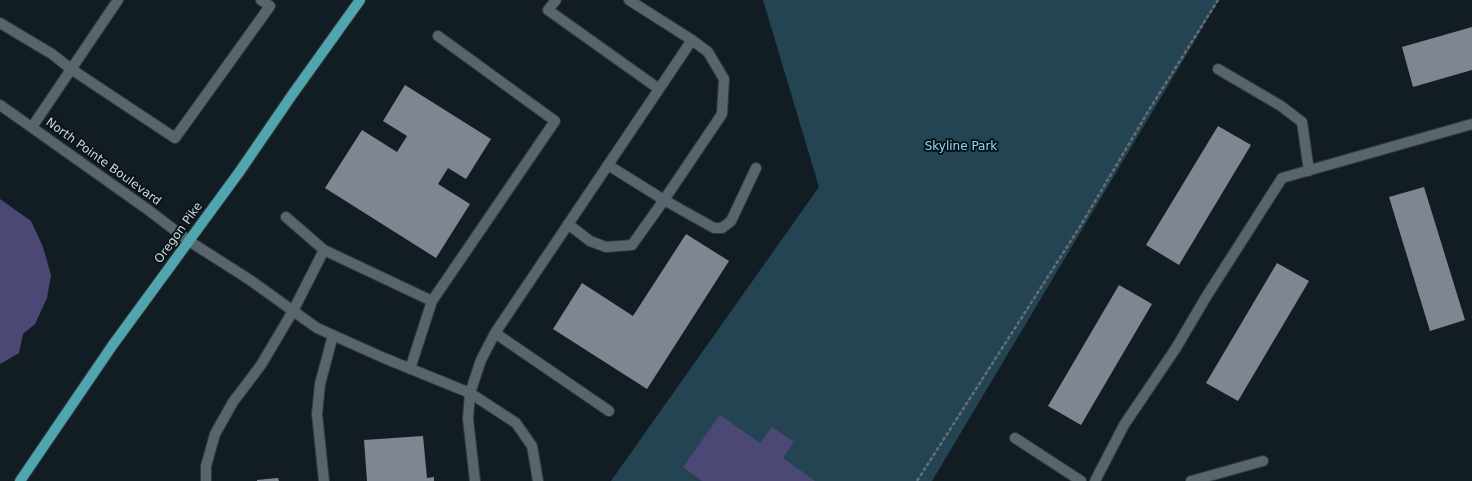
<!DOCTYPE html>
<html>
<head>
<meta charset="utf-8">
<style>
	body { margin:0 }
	canvas { display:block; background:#121d23 }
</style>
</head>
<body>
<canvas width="1472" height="481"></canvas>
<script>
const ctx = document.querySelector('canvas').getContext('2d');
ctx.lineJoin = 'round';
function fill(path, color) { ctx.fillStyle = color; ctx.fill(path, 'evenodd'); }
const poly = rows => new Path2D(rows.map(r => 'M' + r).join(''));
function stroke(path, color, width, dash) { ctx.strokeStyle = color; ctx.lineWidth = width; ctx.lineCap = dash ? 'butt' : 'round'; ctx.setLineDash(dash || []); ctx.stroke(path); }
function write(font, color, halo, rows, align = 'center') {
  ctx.font = font + ' "DejaVu Sans",sans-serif'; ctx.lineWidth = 4; ctx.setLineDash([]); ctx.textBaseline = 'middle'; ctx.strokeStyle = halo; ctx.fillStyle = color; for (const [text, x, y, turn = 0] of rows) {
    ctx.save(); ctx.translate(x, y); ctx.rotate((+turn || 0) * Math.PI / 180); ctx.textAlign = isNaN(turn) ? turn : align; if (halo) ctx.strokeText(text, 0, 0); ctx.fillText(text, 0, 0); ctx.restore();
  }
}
fill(poly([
	[763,0,1219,0,932,481,611,481,819,187]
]), '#254453');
fill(poly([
	[0,199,31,221,43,247,51,275,47,298,35,324,23,334,19,353,0,364],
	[720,415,760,443,772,427,794,442,783,458,815,481,702,481,683,467]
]), '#4c4875');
fill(poly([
	[1472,27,1472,70,1413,87,1402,47],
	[405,85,491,139,466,179,448,168,438,184,470,204,436,258,325,188,362,130,397,152,407,136,383,121],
	[1218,126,1251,145,1179,265,1146,245],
	[1424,187,1465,320,1430,331,1389,197],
	[686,234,729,261,647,389,553,329,582,283,633,316],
	[1277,263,1309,281,1238,401,1206,383],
	[1119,285,1152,304,1081,425,1048,406],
	[423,436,427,478,434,477,434,481,367,481,364,440],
	[278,478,279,481,257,481,257,480]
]), '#7f8692');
const minor = poly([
	[556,0,548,10,659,89],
	[0,23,52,54,71,69,175,138,270,6,261,0],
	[1218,69,1281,106,1302,122,1309,171],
	[0,105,147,209,189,241,250,280,317,328,384,358,470,393,516,423,532,446,538,481],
	[32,127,118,0],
	[608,165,664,200,714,228,722,228,731,221,756,168],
	[286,217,324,250,432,301,555,121,438,36],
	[568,224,590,241,606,247,632,245,664,200,722,114,724,79,708,52,692,40],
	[495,333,609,411],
	[410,369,432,301],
	[1015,438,1081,481],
	[206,481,206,466,215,434,233,402,261,365,293,311,324,250],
	[324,481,317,414,320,384,333,335],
	[475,481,468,419,470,393,481,360,495,333,692,40,629,0],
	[1095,481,1124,425,1176,348,1206,297,1282,178,1472,124],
	[1191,481,1263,461]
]);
const major = poly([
	[20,481,112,346,240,171,292,95,360,0]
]);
stroke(minor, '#33393e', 12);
stroke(major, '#33393e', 12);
stroke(poly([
	[917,481,1081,225,1149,110,1218,0]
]), '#656e73', 2.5, [4, 2]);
stroke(minor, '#58656c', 10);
stroke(major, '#4fa6af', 10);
write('12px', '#92d6f7', '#091419', [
	["Skyline Park",961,147]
]);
write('12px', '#d1d8dc', '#091419', [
	["North Pointe Boulevard",103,162,36],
	["Oregon Pike",179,233,-54]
]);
</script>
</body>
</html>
